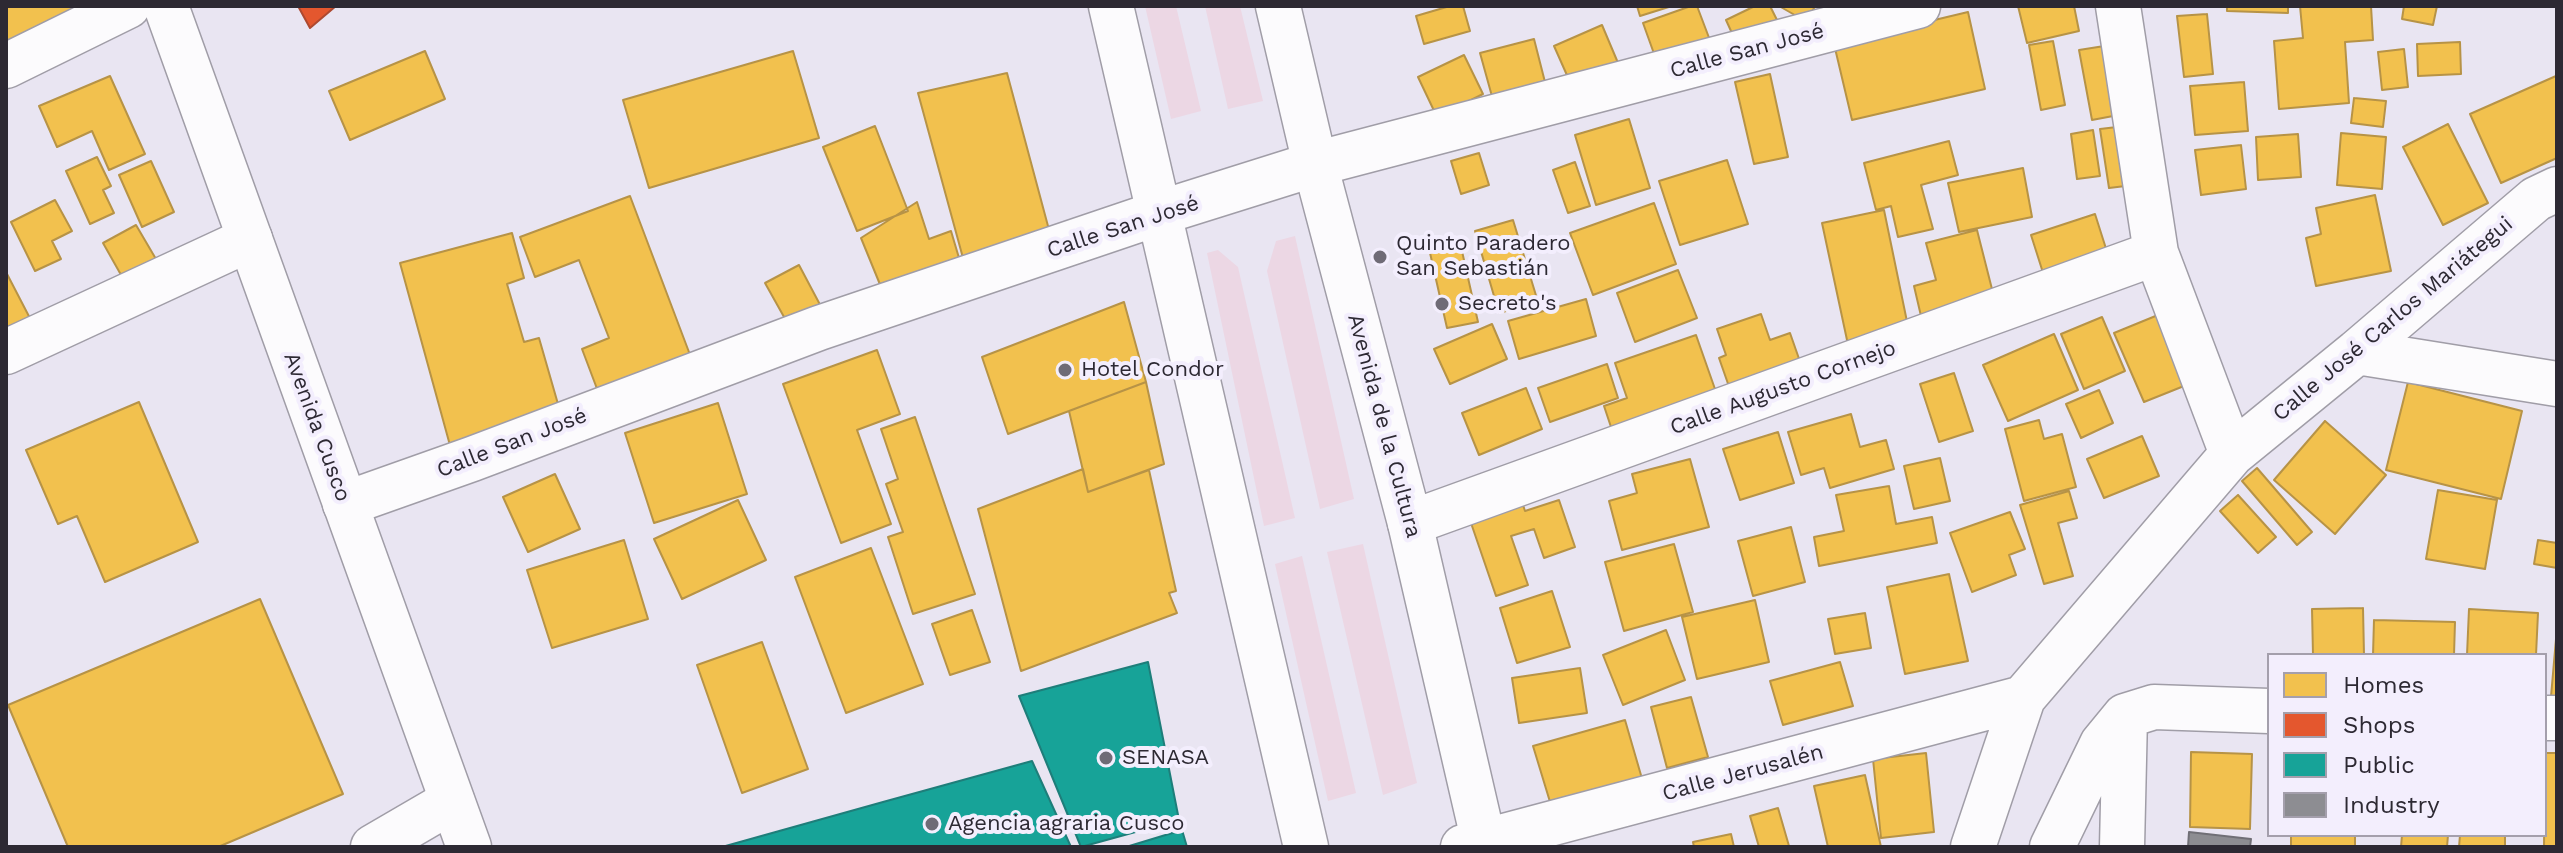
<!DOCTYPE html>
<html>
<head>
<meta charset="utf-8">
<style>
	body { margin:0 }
	#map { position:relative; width:2563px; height:853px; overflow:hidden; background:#e9e5f2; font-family:"Work Sans",sans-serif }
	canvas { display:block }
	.frame { position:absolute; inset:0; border:8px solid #2d2933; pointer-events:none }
	.legend { position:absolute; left:2267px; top:653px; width:280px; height:184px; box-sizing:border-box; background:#f3eefd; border:2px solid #a49fac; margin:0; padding:10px 14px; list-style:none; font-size:24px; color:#2d2933 }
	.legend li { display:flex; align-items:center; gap:16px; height:40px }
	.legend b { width:40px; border:2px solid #a49fac }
</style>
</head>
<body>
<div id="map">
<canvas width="2563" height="853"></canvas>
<div class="frame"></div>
<ul class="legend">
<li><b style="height:22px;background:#f2c14e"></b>Homes</li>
<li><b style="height:22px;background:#e4572e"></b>Shops</li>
<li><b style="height:22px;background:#17a398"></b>Public</li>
<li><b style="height:22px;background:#8d8d92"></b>Industry</li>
</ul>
</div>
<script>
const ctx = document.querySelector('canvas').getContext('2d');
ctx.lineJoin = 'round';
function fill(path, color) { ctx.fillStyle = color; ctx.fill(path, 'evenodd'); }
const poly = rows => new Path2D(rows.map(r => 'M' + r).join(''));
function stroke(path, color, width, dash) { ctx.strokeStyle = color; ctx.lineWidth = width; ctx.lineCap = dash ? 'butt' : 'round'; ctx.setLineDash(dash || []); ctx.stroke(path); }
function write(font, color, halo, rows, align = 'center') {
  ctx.font = font + ' "Work Sans",sans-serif'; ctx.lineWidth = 8; ctx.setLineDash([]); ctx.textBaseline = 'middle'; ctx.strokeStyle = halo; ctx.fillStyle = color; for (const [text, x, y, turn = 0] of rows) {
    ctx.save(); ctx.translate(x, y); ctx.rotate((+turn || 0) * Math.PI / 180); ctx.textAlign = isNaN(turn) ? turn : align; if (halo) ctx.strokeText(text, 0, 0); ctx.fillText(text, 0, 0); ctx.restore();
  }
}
fill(poly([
	[1145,6,1176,6,1201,111,1171,119],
	[1205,6,1240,6,1263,101,1228,109],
	[1295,236,1354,499,1320,509,1267,271,1276,241],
	[1218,250,1238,267,1295,518,1264,526,1207,253],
	[1363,544,1417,783,1383,795,1327,552],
	[1302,556,1356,793,1328,801,1275,564]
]), '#ecd7e4');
const homes = poly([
	[6,6,74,6,77,12,6,45,6,6],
	[1450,6,1463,6,1470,31,1424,44,1416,16,1450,6],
	[1637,6,1672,6,1640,16,1637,6],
	[1691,6,1697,6,1711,43,1657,62,1643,23,1691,6],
	[1755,6,1770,6,1778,22,1736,42,1726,20,1755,6],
	[1779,6,1815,6,1807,22,1779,6],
	[2018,6,2074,6,2079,31,2027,43,2018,6],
	[2227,6,2288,6,2288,13,2227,11,2227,6],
	[2300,6,2371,6,2373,40,2345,42,2349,103,2279,109,2274,41,2303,38,2300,6],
	[2404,6,2437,6,2433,25,2402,19,2404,6],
	[1968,12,1985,89,1852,120,1834,44,1968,12],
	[2207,14,2213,74,2184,77,2177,16,2207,14],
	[1602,25,1621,70,1574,91,1554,46,1602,25],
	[1534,39,1546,86,1493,100,1480,53,1534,39],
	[2053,41,2065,105,2041,110,2029,45,2053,41],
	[2460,42,2461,74,2418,76,2417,44,2460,42],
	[2117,44,2129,113,2092,120,2079,50,2117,44],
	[2404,49,2408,87,2382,90,2378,52,2404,49],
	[425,51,445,99,350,140,329,91,425,51],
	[793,51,819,138,649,188,623,100,793,51],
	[1464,55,1483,94,1437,117,1418,77,1464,55],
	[1007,73,1052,241,963,258,918,93,1007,73],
	[1770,74,1788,157,1754,164,1735,82,1770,74],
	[110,76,145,154,109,170,92,131,57,147,39,106,110,76],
	[2556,76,2557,158,2501,183,2470,114,2556,76],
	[2244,82,2248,131,2195,135,2190,86,2244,82],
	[2354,98,2386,101,2383,127,2351,123,2354,98],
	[1629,119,1650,188,1596,205,1575,135,1629,119],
	[2448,124,2488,203,2443,225,2403,147,2448,124],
	[2134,125,2142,184,2109,188,2100,129,2134,125],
	[875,126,908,211,857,231,823,147,875,126],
	[2093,130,2100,176,2077,179,2071,134,2093,130],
	[2341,133,2386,137,2382,189,2337,185,2341,133],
	[2298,134,2301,177,2258,180,2256,137,2298,134],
	[1949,141,1958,175,1921,185,1933,229,1898,237,1891,206,1876,210,1864,163,1949,141],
	[2241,145,2246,189,2201,195,2195,150,2241,145],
	[1479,153,1489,185,1461,194,1451,161,1479,153],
	[97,157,111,186,103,190,114,213,90,224,66,171,97,157],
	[1727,160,1748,224,1680,245,1659,181,1727,160],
	[151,161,174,212,142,227,119,175,151,161],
	[1575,162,1590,206,1568,213,1553,170,1575,162],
	[2023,168,2032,217,1959,232,1948,183,2023,168],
	[2375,195,2391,271,2316,286,2306,238,2321,234,2316,208,2375,195],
	[630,196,695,368,602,402,582,349,609,338,579,260,535,277,520,237,630,196],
	[55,200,72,231,52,241,61,259,35,271,11,222,55,200],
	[917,202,929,239,951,231,959,258,888,304,861,238,917,202],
	[1654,203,1676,264,1593,295,1570,233,1654,203],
	[1884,210,1911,341,1850,354,1822,223,1884,210],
	[2095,214,2109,258,2045,279,2031,235,2095,214],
	[1513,220,1538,302,1499,313,1475,231,1513,220],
	[136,225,163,271,129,289,103,243,136,225],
	[1977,230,1994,297,1921,316,1914,286,1936,280,1926,243,1977,230],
	[512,233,524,278,507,284,524,342,539,338,562,418,451,449,400,263,512,233],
	[1459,238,1478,322,1447,328,1428,244,1459,238],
	[799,265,826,316,793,333,765,283,799,265],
	[1678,270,1697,318,1635,342,1617,293,1678,270],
	[6,272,34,326,6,341,6,272],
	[1586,299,1596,336,1519,359,1508,321,1586,299],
	[1124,302,1146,382,1008,434,982,357,1124,302],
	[1761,314,1770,340,1790,333,1804,373,1733,398,1719,358,1726,355,1717,329,1761,314],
	[2158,315,2189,384,2144,402,2114,333,2158,315],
	[2102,317,2125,371,2084,389,2061,334,2102,317],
	[1492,324,1507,359,1450,384,1434,349,1492,324],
	[2054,334,2078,390,2008,421,1983,365,2054,334],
	[1696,335,1722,409,1617,445,1604,406,1627,398,1615,363,1696,335],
	[877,350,900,414,857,430,891,524,841,543,783,384,877,350],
	[1607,364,1618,398,1550,422,1538,388,1607,364],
	[1954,373,1973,431,1939,442,1920,384,1954,373],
	[1146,382,1164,464,1088,492,1069,411,1146,382],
	[2408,382,2522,411,2501,499,2386,470,2408,382],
	[1526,388,1542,429,1479,455,1462,413,1526,388],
	[2099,390,2113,423,2081,438,2066,404,2099,390],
	[139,402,198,542,105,582,77,516,58,524,26,450,139,402],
	[718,403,747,494,654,523,625,433,718,403],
	[1851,414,1860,447,1886,440,1894,469,1830,488,1824,468,1801,475,1788,432,1851,414],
	[915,417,975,594,913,614,888,537,903,532,886,484,898,479,881,429,915,417],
	[2039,420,2044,439,2062,434,2076,487,2024,501,2005,429,2039,420],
	[2325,421,2386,475,2335,534,2274,480,2325,421],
	[1778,432,1794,483,1740,500,1723,449,1778,432],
	[2142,436,2159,476,2104,498,2087,459,2142,436],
	[1940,458,1950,501,1914,509,1904,466,1940,458],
	[1690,459,1709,527,1622,550,1609,501,1637,493,1632,474,1690,459],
	[2257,468,2312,532,2297,545,2242,481,2257,468],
	[1083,469,1088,492,1149,470,1176,591,1169,593,1177,613,1021,671,978,509,1083,469],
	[555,474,580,529,528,552,503,497,555,474],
	[1889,486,1896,524,1932,517,1937,543,1819,566,1814,537,1844,531,1836,495,1889,486],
	[2438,490,2497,500,2485,569,2426,559,2438,490],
	[2069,491,2077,518,2058,523,2073,576,2044,584,2020,505,2069,491],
	[2238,495,2276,537,2258,553,2220,511,2238,495],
	[738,500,766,560,682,599,654,539,738,500],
	[1559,500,1575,547,1544,558,1534,529,1511,536,1528,585,1496,596,1471,523,1523,505,1525,511,1559,500],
	[2010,512,2025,549,2009,555,2016,575,1972,592,1950,533,2010,512],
	[1791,527,1805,582,1753,596,1738,541,1791,527],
	[624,540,648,619,552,648,527,570,624,540],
	[2538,540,2557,543,2557,568,2534,564,2538,540],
	[1674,544,1693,612,1624,631,1605,562,1674,544],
	[871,548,923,684,846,713,795,577,871,548],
	[1949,574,1968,661,1905,674,1887,587,1949,574],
	[1552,591,1570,647,1517,663,1500,608,1552,591],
	[260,599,343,794,218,847,68,847,8,705,260,599],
	[1755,600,1769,662,1697,679,1682,617,1755,600],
	[2363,608,2364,655,2313,655,2312,609,2363,608],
	[2469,609,2538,613,2536,655,2467,655,2469,609],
	[972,610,990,662,950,675,932,624,972,610],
	[1865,613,1871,648,1835,654,1828,619,1865,613],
	[2374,620,2455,622,2454,655,2373,655,2374,620],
	[1666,630,1685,680,1623,705,1603,655,1666,630],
	[2556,639,2557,639,2557,708,2550,708,2556,639],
	[762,642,808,769,742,793,697,665,762,642],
	[1840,662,1853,706,1783,725,1770,681,1840,662],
	[1580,668,1587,713,1519,723,1512,678,1580,668],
	[1691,697,1708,757,1667,768,1651,707,1691,697],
	[1625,720,1645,789,1554,815,1533,746,1625,720],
	[2191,752,2252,754,2250,829,2190,827,2191,752],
	[1926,753,1934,832,1881,838,1873,759,1926,753],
	[2545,753,2557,753,2557,847,2544,847,2545,753],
	[1865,775,1881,847,1828,847,1814,786,1865,775],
	[1778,808,1789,846,1759,847,1750,816,1778,808],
	[1731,834,1734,847,1694,847,1693,842,1731,834],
	[2291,835,2355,835,2355,847,2291,847,2291,835],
	[2402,835,2448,835,2447,847,2401,847,2402,835],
	[2460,835,2505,835,2505,847,2459,847,2460,835]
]);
fill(homes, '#f2c14e');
stroke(homes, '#b79346', 2);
const shops = poly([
	[298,6,336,6,310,28,298,6]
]);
fill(shops, '#e4572e');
stroke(shops, '#ad4930', 2);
const public = poly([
	[1148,662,1179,820,1081,847,1019,696,1148,662],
	[1032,761,1071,847,722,847,883,802,1032,761],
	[1182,830,1187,847,1126,847,1182,830]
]);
fill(public, '#17a398');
stroke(public, '#1e7e7a', 2);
const industry = poly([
	[2189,832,2251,839,2250,847,2188,847,2189,832]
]);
fill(industry, '#8d8d92');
stroke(industry, '#706f76', 2);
const street = poly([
	[6,66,128,6],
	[6,352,250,239],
	[2357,352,2557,384],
	[2232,454,2357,352,2536,199,2557,189],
	[345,504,472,459,819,328,1159,213,1315,164,1918,6],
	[1410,523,2156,253],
	[2545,718,2557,718],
	[373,847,452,801],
	[1463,847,2023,698],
	[1973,847,2023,698,2232,454,2156,253,2118,6],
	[2052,847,2102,744,2125,716,2154,707,2269,711],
	[2122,847,2125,716]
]);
const secondary = poly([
	[166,6,469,847]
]);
const highway = poly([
	[1111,6,1306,847],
	[1278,6,1315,164,1410,523,1485,847]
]);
stroke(street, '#a09da7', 47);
stroke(secondary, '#a09da7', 47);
stroke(highway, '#a09da7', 47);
stroke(street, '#fcfbfd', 44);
stroke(secondary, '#fcfbfd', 44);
stroke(highway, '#fcfbfd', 44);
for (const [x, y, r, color] of [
	[1380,257,8,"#6f6b76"],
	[1442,304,8,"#6f6b76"],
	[1065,370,8,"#6f6b76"],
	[1106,758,8,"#6f6b76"],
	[932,824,8,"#6f6b76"]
]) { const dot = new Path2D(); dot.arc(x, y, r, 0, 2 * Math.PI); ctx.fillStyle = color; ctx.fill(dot); stroke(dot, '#f3eefd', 3); }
write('22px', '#2d2933', '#f3eefd', [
	["Calle San José",1747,51,-15],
	["Calle San José",1123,227,-18],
	["Calle José Carlos Mariátegui",2393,319,-40],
	["Calle Augusto Cornejo",1783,388,-20],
	["Avenida de la Cultura",1384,426,75],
	["Avenida Cusco",317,427,70],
	["Calle San José",512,443,-21],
	["Calle Jerusalén",1743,773,-15]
]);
write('22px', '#2d2933', '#f3eefd', [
	["Quinto Paradero",1396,244],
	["San Sebastián",1396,269],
	["Secreto's",1458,304],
	["Hotel Condor",1081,370],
	["SENASA",1122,758],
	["Agencia agraria Cusco",948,824]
], 'left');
</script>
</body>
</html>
